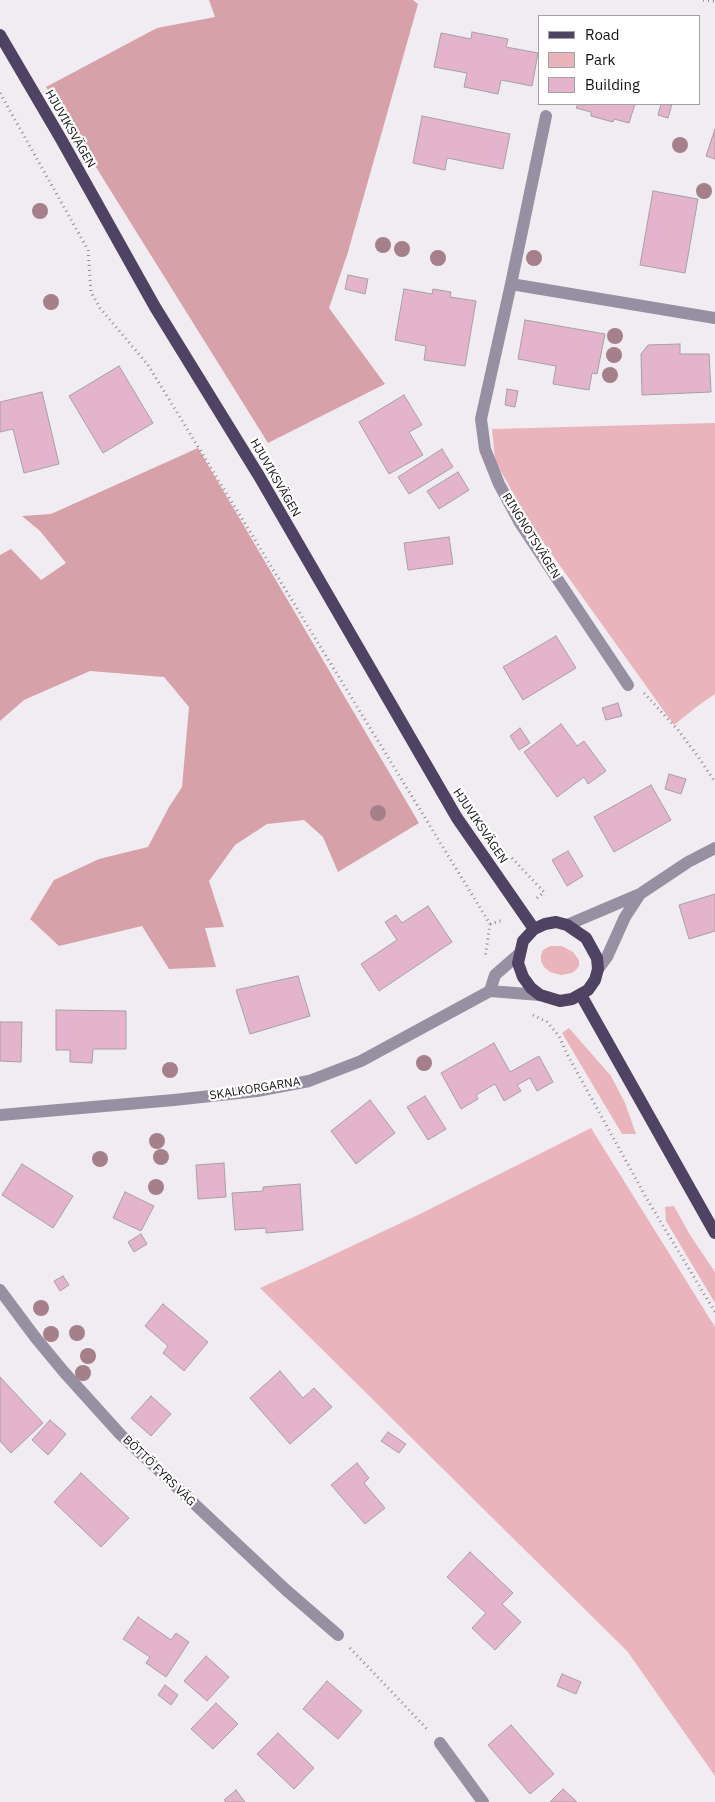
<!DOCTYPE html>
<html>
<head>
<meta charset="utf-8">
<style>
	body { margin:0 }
	#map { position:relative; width:715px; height:1802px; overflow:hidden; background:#f1ecf1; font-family:"IBM Plex Sans",sans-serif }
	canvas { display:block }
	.legend { position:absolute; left:538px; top:15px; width:162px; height:90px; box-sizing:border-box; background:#fff; border:1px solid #a1a0a1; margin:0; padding:6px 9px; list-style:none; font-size:15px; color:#131113 }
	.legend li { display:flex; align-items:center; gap:10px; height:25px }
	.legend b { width:25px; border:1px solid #a1a0a1 }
</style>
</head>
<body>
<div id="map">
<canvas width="715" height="1802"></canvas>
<ul class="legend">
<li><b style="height:6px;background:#4f4363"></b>Road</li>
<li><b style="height:14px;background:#eab4bc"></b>Park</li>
<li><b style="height:14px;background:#e3b4cc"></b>Building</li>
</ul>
</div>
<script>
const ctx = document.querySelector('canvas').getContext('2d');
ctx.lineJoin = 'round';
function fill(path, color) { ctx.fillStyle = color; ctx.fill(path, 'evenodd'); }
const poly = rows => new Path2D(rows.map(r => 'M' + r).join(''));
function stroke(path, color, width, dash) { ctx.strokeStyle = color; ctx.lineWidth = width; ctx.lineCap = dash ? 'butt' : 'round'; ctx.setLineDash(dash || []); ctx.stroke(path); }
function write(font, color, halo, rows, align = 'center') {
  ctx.font = font + ' "IBM Plex Sans",sans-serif'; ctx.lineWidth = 4.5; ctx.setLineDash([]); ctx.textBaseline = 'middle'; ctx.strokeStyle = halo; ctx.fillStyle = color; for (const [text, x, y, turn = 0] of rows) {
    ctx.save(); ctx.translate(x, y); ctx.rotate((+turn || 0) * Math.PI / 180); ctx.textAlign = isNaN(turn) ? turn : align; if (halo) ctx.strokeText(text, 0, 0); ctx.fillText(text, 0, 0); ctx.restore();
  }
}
fill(poly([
	[715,423,715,694,699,705,674,725,533,528,495,461,492,429],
	[550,946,562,946,573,952,579,960,579,966,576,970,572,973,561,975,550,972,544,967,541,961,541,955,543,950],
	[569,1028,611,1076,625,1103,636,1134,622,1134,562,1033],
	[591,1128,715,1327,715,1776,627,1651,260,1288,307,1267,418,1215],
	[674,1206,690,1235,715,1272,715,1303,666,1221,665,1207]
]), '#eab4bc');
fill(poly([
	[209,0,413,0,418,4,348,252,329,308,385,384,268,443,46,87,157,28,215,17],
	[198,448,419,823,338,872,323,837,304,820,267,824,235,845,209,881,224,927,205,928,216,967,169,969,142,926,59,946,30,919,54,880,99,859,148,847,169,807,182,787,189,707,164,677,90,671,24,700,0,721,0,555,11,549,41,580,66,563,40,531,22,516,51,514]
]), '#d6a1a9');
const building = poly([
	[472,32,508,39,506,47,538,53,532,86,501,80,498,94,464,87,467,73,434,67,441,33,471,39,472,32],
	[578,104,635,104,629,123,614,119,613,122,591,116,591,112,576,108,578,104],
	[661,104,672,104,668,118,658,115,661,104],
	[422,116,510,134,503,169,447,158,445,170,413,163,422,116],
	[715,129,715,159,706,156,715,129],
	[653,191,698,199,685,273,640,265,653,191],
	[348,275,368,279,365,294,345,289,348,275],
	[404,289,432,294,433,289,451,292,450,297,476,301,465,366,424,360,426,346,395,340,404,289],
	[525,320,605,334,597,374,592,373,589,390,553,384,556,366,518,359,525,320],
	[680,344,680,354,709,354,711,392,642,395,641,354,648,345,680,344],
	[119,366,153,423,103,453,69,396,119,366],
	[507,389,518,391,515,407,505,405,507,389],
	[42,392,59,464,24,473,13,429,0,432,0,402,42,392],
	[404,395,422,425,409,432,423,455,389,474,359,422,404,395],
	[442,449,453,467,409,494,398,477,442,449],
	[458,472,469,490,439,509,427,491,458,472],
	[449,537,453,564,408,570,404,543,449,537],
	[556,636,576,668,523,700,503,667,556,636],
	[618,703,622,716,606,720,602,708,618,703],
	[561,724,577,746,584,741,606,771,588,784,584,777,557,797,524,752,561,724],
	[520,728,530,743,519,750,510,736,520,728],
	[669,774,686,779,681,794,665,789,669,774],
	[651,785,671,820,614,852,594,817,651,785],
	[568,851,583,876,567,886,552,860,568,851],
	[715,894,715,931,689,939,679,905,715,894],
	[428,906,452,942,379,991,361,964,397,940,385,922,396,915,402,923,428,906],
	[298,976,310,1016,250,1034,236,990,298,976],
	[56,1010,126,1011,126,1049,93,1049,92,1063,70,1062,70,1050,56,1050,56,1010],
	[0,1022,22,1022,21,1062,0,1061,0,1022],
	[494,1043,510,1072,539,1056,553,1082,537,1091,530,1078,517,1085,521,1091,504,1101,495,1084,476,1095,478,1099,461,1109,441,1073,494,1043],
	[425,1096,446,1129,428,1140,407,1107,425,1096],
	[370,1100,395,1133,356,1164,331,1131,370,1100],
	[224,1163,226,1197,198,1199,196,1165,224,1163],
	[22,1164,73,1196,53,1228,2,1195,22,1164],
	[300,1184,303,1230,266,1233,266,1228,235,1230,232,1193,263,1191,263,1187,300,1184],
	[125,1192,154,1206,141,1231,113,1218,125,1192],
	[141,1234,147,1244,134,1252,128,1242,141,1234],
	[63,1276,69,1285,60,1291,54,1281,63,1276],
	[163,1304,208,1342,184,1371,163,1353,168,1346,145,1326,163,1304],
	[280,1371,303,1398,314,1388,332,1407,290,1444,250,1398,280,1371],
	[0,1377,43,1423,11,1453,0,1441,0,1377],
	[151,1396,171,1414,151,1436,131,1418,151,1396],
	[50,1420,66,1434,48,1455,32,1440,50,1420],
	[388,1432,406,1444,399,1453,381,1441,388,1432],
	[357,1463,369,1478,364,1483,385,1508,365,1524,331,1485,357,1463],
	[81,1473,129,1518,101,1547,54,1502,81,1473],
	[470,1552,513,1593,502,1604,521,1622,495,1650,472,1628,486,1613,447,1577,470,1552],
	[138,1617,171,1640,176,1633,189,1642,166,1677,146,1663,150,1657,123,1639,138,1617],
	[206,1656,229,1677,207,1701,184,1681,206,1656],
	[562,1674,581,1682,576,1694,557,1686,562,1674],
	[327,1681,362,1711,338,1739,303,1709,327,1681],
	[165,1685,178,1695,171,1705,158,1695,165,1685],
	[216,1703,238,1724,213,1749,191,1729,216,1703],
	[511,1725,554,1774,530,1794,488,1745,511,1725],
	[278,1733,314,1768,294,1789,257,1754,278,1733],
	[563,1789,577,1802,550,1802,563,1789],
	[236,1790,245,1802,226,1802,224,1800,236,1790]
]);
fill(building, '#e3b4cc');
stroke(building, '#a6a0a3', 1);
stroke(poly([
	[703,0,715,1],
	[0,93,88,250,91,292,100,308,148,365,490,924,485,958],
	[644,693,678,730,697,755,715,782],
	[512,858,544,892,536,899],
	[490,924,503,920],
	[533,1015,547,1022,559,1036,567,1054,647,1199,715,1312],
	[350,1648,427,1729]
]), '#8f8b8f', 3, [1, 4]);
stroke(poly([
	[511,284,546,116],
	[628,685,520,523,499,484,485,449,481,419,511,284,715,318],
	[567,925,640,894,688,862,715,848],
	[598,969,607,957,625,917,640,894],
	[490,991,495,975,519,954],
	[0,1115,174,1100,257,1091,309,1081,361,1061,490,991,540,995],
	[0,1290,35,1337,64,1372,120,1434,286,1590,338,1635],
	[440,1743,483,1802]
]), '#9690a2', 12);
stroke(poly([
	[0,35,61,139,155,307,259,476,457,818,534,929],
	[556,922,567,925,586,938,597,958,598,969,595,980,588,990,572,999,560,1001,540,995,531,988,523,977,518,963,523,941,534,929,545,924,556,922],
	[581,995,715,1233]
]), '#4f4363', 12);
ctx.fillStyle = '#a57f89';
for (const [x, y] of [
	[680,145],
	[704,191],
	[40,211],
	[383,245],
	[402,249],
	[438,258],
	[534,258],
	[51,302],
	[615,336],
	[614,355],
	[610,375],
	[378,813],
	[424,1063],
	[170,1070],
	[157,1141],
	[161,1157],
	[100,1159],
	[156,1187],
	[41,1308],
	[77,1333],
	[51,1334],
	[88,1356],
	[83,1373]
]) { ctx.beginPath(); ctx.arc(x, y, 8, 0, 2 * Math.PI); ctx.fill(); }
write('12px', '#131113', '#fff', [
	["HJUVIKSVÄGEN",70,129,60],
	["HJUVIKSVÄGEN",275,478,60],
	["RINGNOTSVÄGEN",531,536,58],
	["HJUVIKSVÄGEN",480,826,56],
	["SKALKORGARNA",255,1089,-9],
	["BÖTTÖ FYRS VÄG",159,1471,44]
]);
</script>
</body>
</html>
